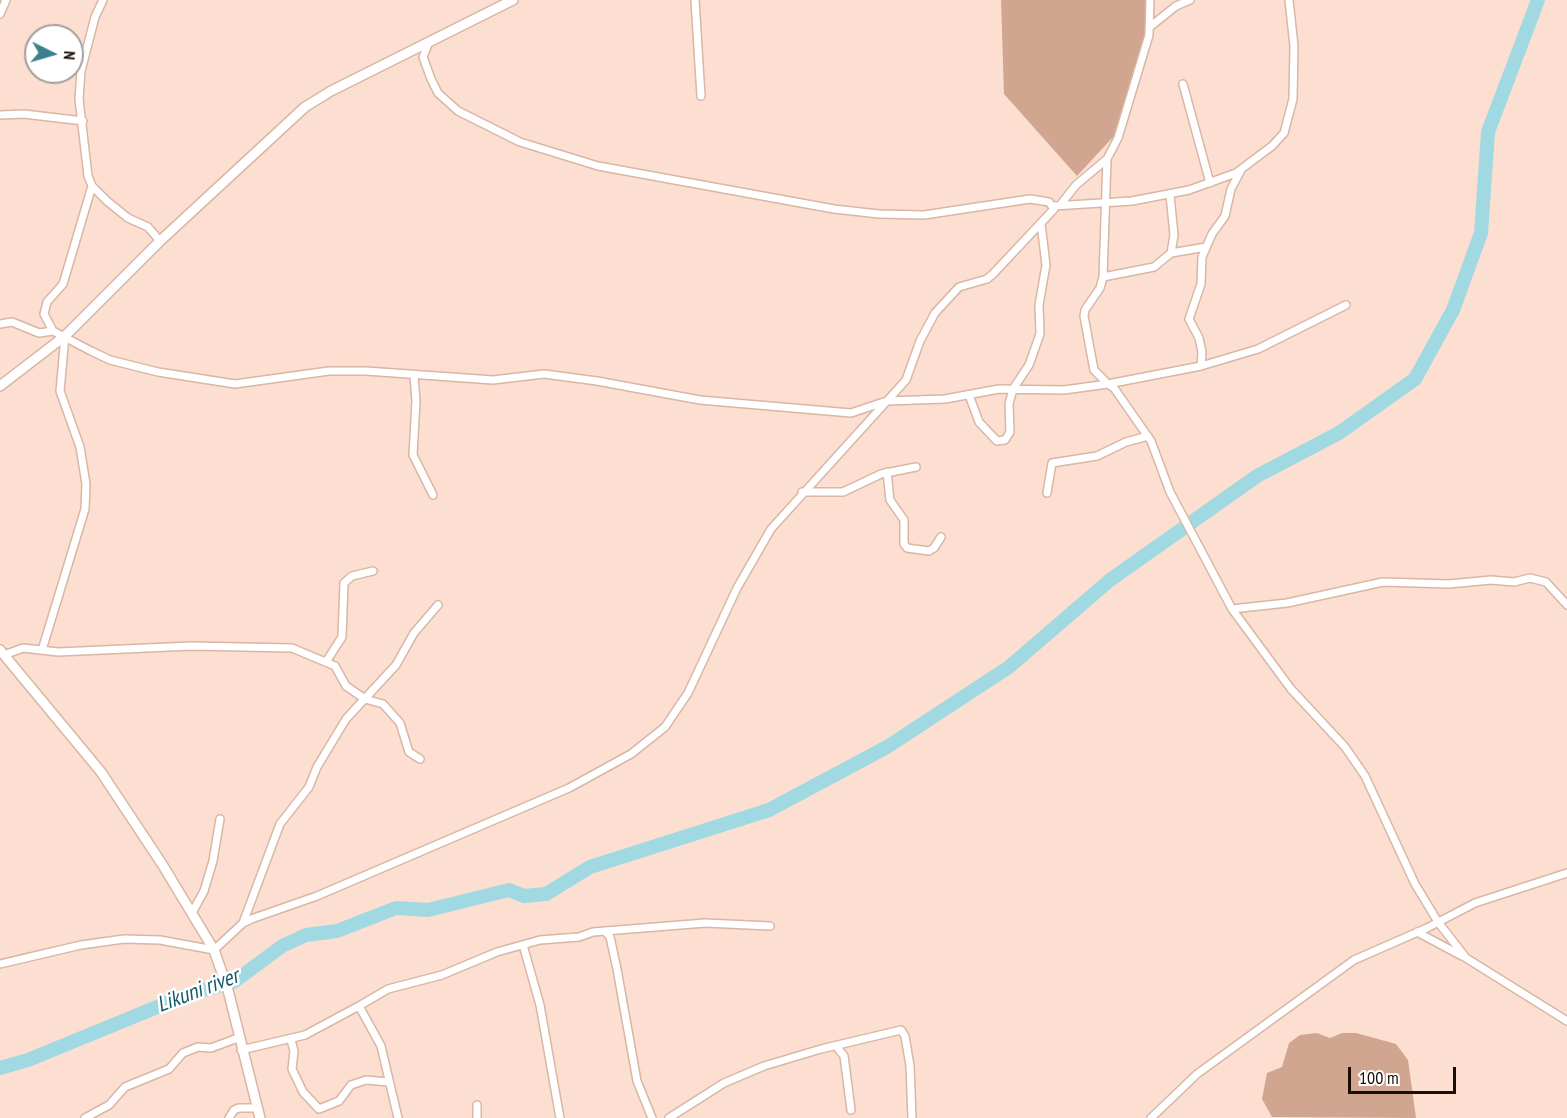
<!DOCTYPE html>
<html>
<head>
<meta charset="utf-8">
<style>
	body { margin:0 }
	#map { position:relative; width:1567px; height:1118px; overflow:hidden; background:#fcdfd1; font-family:"PT Sans Narrow",sans-serif }
	canvas { display:block }
	.north { position:absolute; left:24px; top:24px; width:60px; height:60px; box-sizing:border-box; background:#fff; border:2px solid #a39f9c; border-radius:50%; rotate:95deg; font-size:16px; font-weight:700; line-height:24px; text-align:center; color:#1a0e08 }
	.north::after { content:''; display:block; margin:auto; width:21px; height:27px; background:#3b818d; clip-path:polygon(50% 0,100% 100%,50% 72%,0 100%) }
	.scale { position:absolute; left:1348px; top:1067px; width:108px; height:27px; box-sizing:border-box; border:3px solid #1a0e08; border-top:0; padding-left:8px; font-size:18px; line-height:21px; white-space:nowrap; color:#1a0e08; -webkit-text-stroke:4px #fff; paint-order:stroke }
</style>
</head>
<body>
<div id="map">
<canvas width="1567" height="1118"></canvas>
<div class="north">N</div>
<div class="scale">100 m</div>
</div>
<script>
const ctx = document.querySelector('canvas').getContext('2d');
ctx.lineJoin = 'round';
function fill(path, color) { ctx.fillStyle = color; ctx.fill(path, 'evenodd'); }
const poly = rows => new Path2D(rows.map(r => 'M' + r).join(''));
function stroke(path, color, width, dash) { ctx.strokeStyle = color; ctx.lineWidth = width; ctx.lineCap = dash ? 'butt' : 'round'; ctx.setLineDash(dash || []); ctx.stroke(path); }
function write(font, color, halo, rows, align = 'center') {
  ctx.font = font + ' "PT Sans Narrow",sans-serif'; ctx.lineWidth = 5; ctx.setLineDash([]); ctx.textBaseline = 'middle'; ctx.strokeStyle = halo; ctx.fillStyle = color; for (const [text, x, y, turn = 0] of rows) {
    ctx.save(); ctx.translate(x, y); ctx.rotate((+turn || 0) * Math.PI / 180); ctx.textAlign = isNaN(turn) ? turn : align; if (halo) ctx.strokeText(text, 0, 0); ctx.fillText(text, 0, 0); ctx.restore();
  }
}
fill(poly([
	[1001,0,1146,0,1147,28,1115,135,1077,176,1004,94],
	[1317,1033,1330,1038,1342,1033,1356,1033,1396,1044,1408,1060,1416,1118,1272,1117,1262,1099,1267,1073,1282,1067,1289,1043,1300,1035]
]), '#d1a690');
stroke(poly([
	[0,1068,28,1060,184,996,235,981,282,946,306,935,337,931,396,908,428,910,509,890,524,896,546,894,590,867,769,810,887,747,1009,667,1110,580,1257,476,1339,433,1415,379,1453,310,1481,233,1488,132,1538,0]
]), '#a1d9e3', 14);
const street = poly([
	[103,0,95,17,81,71,79,99,88,176,92,186,107,201,128,218,148,227,160,241],
	[695,0,701,96],
	[0,14,6,0],
	[1151,26,1176,6,1190,0],
	[1183,84,1210,183],
	[0,115,24,114,83,121],
	[1107,159,1103,277,1100,288,1085,310,1084,316,1094,370,1108,384,1201,366,1258,349,1346,305],
	[92,186,63,284,47,302,44,314,53,331,91,351,110,360,158,372,235,384,329,371,366,371,493,380,544,374,597,381,700,400,851,413,887,401,945,399,999,389,1064,390,1108,384,1114,388,1151,441,1170,492,1232,609,1291,689,1345,747,1365,776,1415,884,1438,922,1466,958,1567,1021],
	[1170,195,1174,235,1171,253],
	[1061,204,1076,185,1107,159,1118,138,1149,35,1150,0],
	[1054,206,1132,201,1189,190,1236,173,1272,146,1284,133,1293,99,1294,46,1289,0],
	[1103,277,1154,267,1171,253,1206,247],
	[0,324,12,322,39,333,53,331],
	[1201,366,1202,352,1199,338,1189,319,1201,284,1202,257,1212,234,1225,216,1231,189,1241,170],
	[414,376,416,401,413,455,433,495],
	[969,395,979,422,997,441,1005,440,1010,432,1009,404,1013,389,1029,365,1040,334,1039,305,1046,265,1041,224],
	[887,472,890,500,904,520,904,544,907,548,929,551,934,548,941,537],
	[802,492,843,492,881,474,916,467],
	[1047,493,1052,463,1097,456,1126,442,1148,436],
	[1232,609,1287,603,1383,582,1449,584,1491,580,1514,582,1530,578,1546,582,1567,605],
	[42,650,85,509,86,484,80,447,60,391,65,336],
	[4,655,23,648,58,652,191,646,292,648,335,666,346,686,365,699,383,704,400,723,409,752,420,759],
	[326,662,342,637,344,583,352,576,373,571],
	[192,913,204,891,213,861,220,819],
	[243,923,280,824,309,787,317,767,346,719,396,665,414,633,438,605],
	[605,931,610,937,617,969,637,1081,652,1118],
	[1417,932,1462,956],
	[523,945,540,1005,560,1118],
	[0,964,81,945,124,939,160,940,214,950,243,923,254,918,317,896,569,788,631,754,665,727,688,693,737,588,771,529,906,380,920,341,935,313,959,287,987,279,993,274,1054,209,1049,202,1030,199,924,215,879,214,834,209,598,166,520,142,458,111,438,93,431,79,423,57,429,42],
	[291,1040,294,1051,292,1069,303,1092,319,1109,339,1101,351,1085,366,1080,388,1082],
	[836,1046,844,1056,851,1110],
	[241,1050,305,1035,359,1006],
	[477,1105,477,1118],
	[85,1118,109,1105,125,1087,169,1069,183,1053,198,1047,211,1048,238,1038],
	[229,1118,234,1110,239,1108,257,1108],
	[398,1118,381,1046,359,1006,388,989,442,975,497,952,540,940,579,937,593,932,705,923,770,926],
	[669,1118,724,1083,764,1066,821,1049,901,1030,905,1036,910,1066,912,1118],
	[1151,1118,1197,1074,1354,960,1427,928,1475,903,1567,873]
]);
const secondary = poly([
	[0,386,65,336,160,241,305,107,331,91,513,0],
	[0,650,101,772,162,864,214,950,228,990,260,1118]
]);
stroke(street, '#d9b6a5', 10);
stroke(secondary, '#d9b6a5', 12);
stroke(street, '#fff', 7);
stroke(secondary, '#fff', 9);
write('italic 22px', '#0e5c68', '#fff', [
	["Likuni river",198,991,-21]
]);
</script>
</body>
</html>
